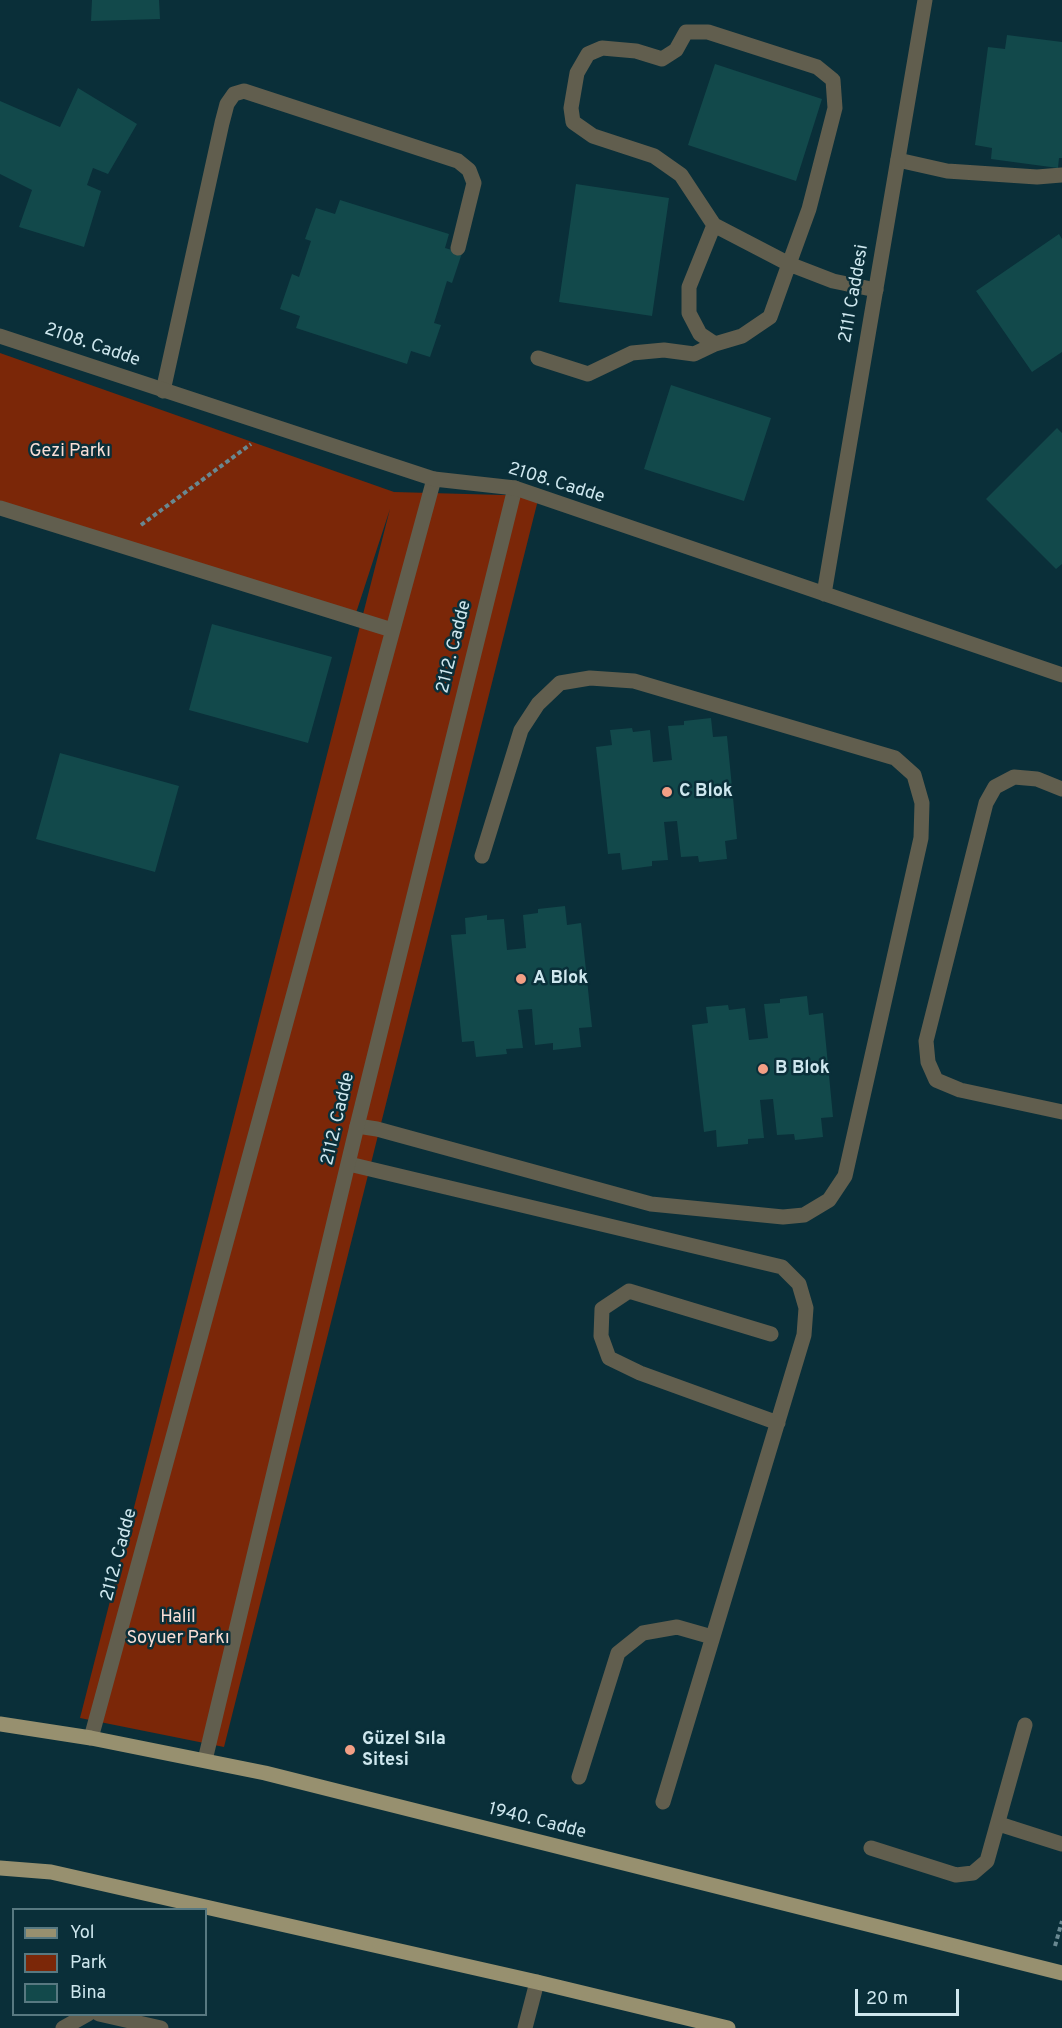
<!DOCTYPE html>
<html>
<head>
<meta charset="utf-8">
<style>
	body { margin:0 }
	#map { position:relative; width:1062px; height:2028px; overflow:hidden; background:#0a2f39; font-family:Overpass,sans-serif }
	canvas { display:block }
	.legend { position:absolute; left:12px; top:1908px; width:195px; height:108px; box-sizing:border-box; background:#0a2f39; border:2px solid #587981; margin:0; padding:8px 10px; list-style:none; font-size:18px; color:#cee7ee }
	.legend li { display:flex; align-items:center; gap:12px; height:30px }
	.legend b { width:30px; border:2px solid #587981 }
	.scale { position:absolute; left:855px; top:1989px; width:104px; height:27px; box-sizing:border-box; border:3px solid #cee7ee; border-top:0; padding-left:8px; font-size:18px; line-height:21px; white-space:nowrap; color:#cee7ee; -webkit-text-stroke:4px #0a2f39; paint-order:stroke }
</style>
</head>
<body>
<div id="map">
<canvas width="1062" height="2028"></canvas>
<ul class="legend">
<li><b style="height:8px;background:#97906f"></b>Yol</li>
<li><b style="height:16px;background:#7b2708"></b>Park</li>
<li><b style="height:16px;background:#12494b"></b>Bina</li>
</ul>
<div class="scale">20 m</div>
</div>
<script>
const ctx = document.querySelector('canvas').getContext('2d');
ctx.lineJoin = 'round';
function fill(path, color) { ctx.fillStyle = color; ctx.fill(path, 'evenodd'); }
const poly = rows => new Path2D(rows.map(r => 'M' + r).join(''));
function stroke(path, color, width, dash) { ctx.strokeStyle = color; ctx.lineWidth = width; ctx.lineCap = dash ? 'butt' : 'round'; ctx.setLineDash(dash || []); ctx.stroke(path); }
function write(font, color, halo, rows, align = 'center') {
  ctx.font = font + ' Overpass,sans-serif'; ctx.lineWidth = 5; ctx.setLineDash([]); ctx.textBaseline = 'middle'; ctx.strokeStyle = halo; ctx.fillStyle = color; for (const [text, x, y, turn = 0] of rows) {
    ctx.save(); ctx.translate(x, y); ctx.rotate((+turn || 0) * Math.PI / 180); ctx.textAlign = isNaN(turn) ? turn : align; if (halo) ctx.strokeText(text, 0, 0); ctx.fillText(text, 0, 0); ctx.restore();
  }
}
fill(poly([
	[0,353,394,492,539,496,224,1747,80,1718,390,509,356,613,0,503]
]), '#7b2708');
fill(poly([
	[92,0,159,0,160,19,91,21],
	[1007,35,1062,42,1062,158,1059,158,1058,168,991,159,992,148,975,145,988,47,1005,49],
	[715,64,822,99,796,181,688,145],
	[78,88,137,124,108,174,93,168,87,185,101,191,84,247,19,227,32,190,0,174,0,101,60,127],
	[576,184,669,198,652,316,559,302],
	[340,200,449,234,445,248,462,253,452,283,447,281,434,323,441,325,430,357,411,351,407,364,296,328,300,316,280,309,292,274,299,277,311,241,305,239,316,208,335,214],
	[1059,234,1062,239,1062,352,1032,372,976,291],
	[671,385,771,418,744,501,644,469],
	[1057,428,1062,433,1062,564,1056,569,986,499],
	[212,624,332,657,308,743,189,710],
	[711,718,713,737,727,736,737,839,725,841,727,859,699,862,698,856,681,857,677,821,664,822,668,860,652,861,652,866,622,870,620,853,608,854,596,747,612,745,610,730,632,728,633,732,650,730,653,762,672,760,668,726,684,725,684,721],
	[60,753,179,786,155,872,36,839],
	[565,906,567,925,581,923,592,1027,579,1028,581,1047,553,1050,553,1043,535,1045,532,1009,518,1010,523,1048,506,1049,507,1054,476,1057,474,1041,462,1042,451,935,466,934,465,918,487,915,487,920,504,919,507,950,526,948,523,915,538,913,538,909],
	[807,996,809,1015,823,1013,833,1117,821,1118,823,1137,795,1140,794,1134,777,1135,773,1099,760,1100,764,1138,748,1139,748,1144,717,1147,716,1130,704,1132,692,1025,708,1023,706,1007,728,1005,729,1010,745,1008,749,1040,768,1038,764,1004,780,1003,780,999]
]), '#12494b');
stroke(poly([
	[141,525,251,444],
	[1055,1946,1062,1921]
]), '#698891', 4, [4.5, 3]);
stroke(poly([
	[898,160,947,171,1037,177,1062,175],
	[714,225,689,287,689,313,700,334,715,344,742,336,770,317,789,264,714,225,681,175,654,156,593,136,573,122,571,108,577,73,588,54,602,48,636,51,662,59,676,50,686,32,708,32,817,67,833,80,835,108,809,209,789,264,833,281,876,290],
	[538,358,588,374,632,353,664,350,694,354,715,344],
	[163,391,222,123,227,104,234,94,244,91,458,161,469,170,474,183,458,248],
	[1062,789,1037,779,1014,777,995,787,986,803,926,1041,928,1062,936,1080,960,1090,1062,1112],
	[357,1126,377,1129,651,1204,783,1217,804,1215,829,1200,845,1176,921,838,922,803,914,775,895,758,634,681,590,678,560,683,538,704,521,730,482,856],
	[349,1164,782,1267,799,1284,806,1308,804,1335,663,1802],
	[771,1334,629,1291,602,1309,601,1336,609,1358,640,1373,778,1423],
	[579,1777,618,1653,643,1633,677,1627,712,1637],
	[999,1824,1062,1844],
	[871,1848,956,1875,973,1873,987,1861,1025,1725],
	[99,2014,161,2028],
	[63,2028,88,2014]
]), '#615e4e', 15);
stroke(poly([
	[0,508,392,630],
	[91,1738,434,479],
	[205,1760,357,1126,515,488],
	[525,2028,537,1982]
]), '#615e4e', 15);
stroke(poly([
	[0,336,434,479,515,488,1062,675],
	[824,594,925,0]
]), '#615e4e', 15);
stroke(poly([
	[0,1724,91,1738,265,1773,1062,1973],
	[0,1868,51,1872,537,1982,728,2028]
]), '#97906f', 15);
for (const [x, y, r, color] of [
	[667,792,6,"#f39f85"],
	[521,979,6,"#f39f85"],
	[763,1069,6,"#f39f85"],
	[350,1750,6,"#f39f85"]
]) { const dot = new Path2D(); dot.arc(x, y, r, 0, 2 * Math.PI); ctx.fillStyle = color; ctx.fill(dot); stroke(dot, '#0a2f39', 2); }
write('18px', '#cee7ee', '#0a2f39', [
	["2111 Caddesi",855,294,-80],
	["2108. Cadde",92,346,19],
	["2108. Cadde",556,484,17],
	["2112. Cadde",455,647,-76],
	["2112. Cadde",339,1119,-77],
	["2112. Cadde",120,1555,-75],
	["1940. Cadde",537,1822,14]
]);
write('18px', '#f8ddd5', '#0a2f39', [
	["Gezi Parkı",70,452],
	["Halil",178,1618],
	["Soyuer Parkı",178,1639]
]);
write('bold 18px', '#cee7ee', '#0a2f39', [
	["C Blok",679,792],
	["A Blok",533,979],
	["B Blok",775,1069],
	["Güzel Sıla",362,1740],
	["Sitesi",362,1761]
], 'left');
</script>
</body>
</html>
